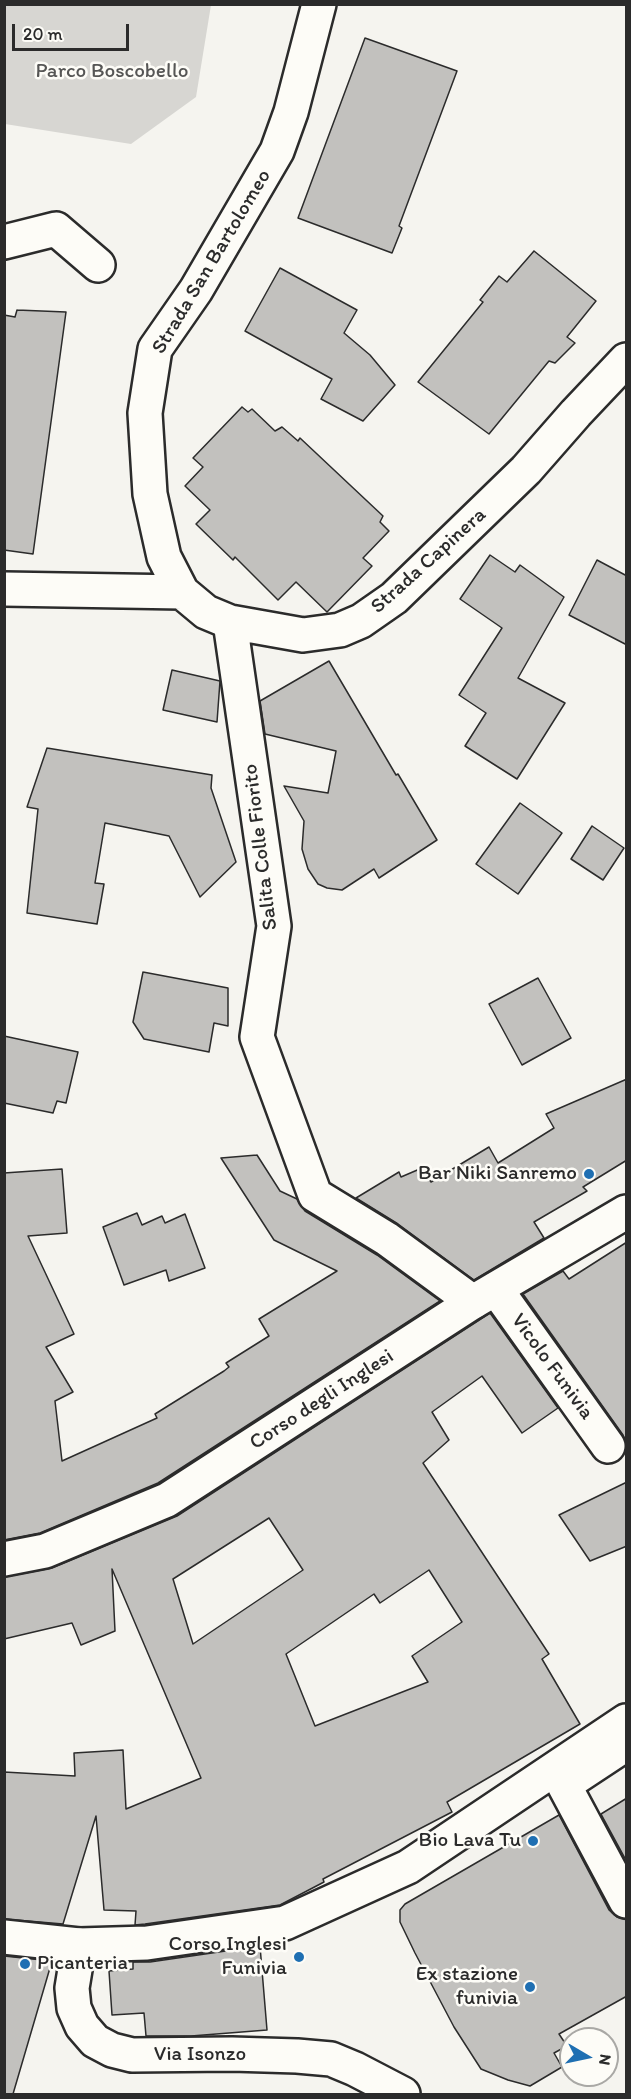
<!DOCTYPE html>
<html>
<head>
<meta charset="utf-8">
<style>
	body { margin:0 }
	#map { position:relative; width:631px; height:2099px; overflow:hidden; background:#f5f4ef; font-family:Itim,sans-serif }
	canvas { display:block }
	.frame { position:absolute; inset:0; border:6px solid #2b2b2b; pointer-events:none }
	.north { position:absolute; left:559px; top:2027px; width:60px; height:60px; box-sizing:border-box; background:#fdfcf7; border:2px solid #a9a8a5; border-radius:50%; rotate:99deg; font-size:16px; font-weight:700; line-height:24px; text-align:center; color:#2b2b2b }
	.north::after { content:''; display:block; margin:auto; width:21px; height:27px; background:#1f6fb2; clip-path:polygon(50% 0,100% 100%,50% 72%,0 100%) }
	.scale { position:absolute; left:12px; top:24px; width:117px; height:27px; box-sizing:border-box; border:3px solid #2b2b2b; border-top:0; padding-left:8px; font-size:18px; line-height:21px; white-space:nowrap; color:#2b2b2b; -webkit-text-stroke:4px #fdfcf7; paint-order:stroke }
</style>
</head>
<body>
<div id="map">
<canvas width="631" height="2099"></canvas>
<div class="frame"></div>
<div class="north">N</div>
<div class="scale">20 m</div>
</div>
<script>
const ctx = document.querySelector('canvas').getContext('2d');
ctx.lineJoin = 'round';
function fill(path, color) { ctx.fillStyle = color; ctx.fill(path, 'evenodd'); }
const poly = rows => new Path2D(rows.map(r => 'M' + r).join(''));
function stroke(path, color, width, dash) { ctx.strokeStyle = color; ctx.lineWidth = width; ctx.lineCap = dash ? 'butt' : 'round'; ctx.setLineDash(dash || []); ctx.stroke(path); }
function write(font, color, halo, rows, align = 'center') {
  ctx.font = font + ' Itim,sans-serif'; ctx.lineWidth = 5; ctx.setLineDash([]); ctx.textBaseline = 'middle'; ctx.strokeStyle = halo; ctx.fillStyle = color; for (const [text, x, y, turn = 0] of rows) {
    ctx.save(); ctx.translate(x, y); ctx.rotate((+turn || 0) * Math.PI / 180); ctx.textAlign = isNaN(turn) ? turn : align; if (halo) ctx.strokeText(text, 0, 0); ctx.fillText(text, 0, 0); ctx.restore();
  }
}
fill(poly([
	[4,5,211,5,196,97,131,144,5,124]
]), '#d7d6d2');
const building = poly([
	[365,38,457,71,399,226,402,228,392,253,298,218,365,38],
	[534,251,596,301,567,337,575,343,555,363,549,361,489,434,418,382,483,302,480,300,499,276,507,282,534,251],
	[280,268,357,310,344,333,370,355,395,385,363,421,321,399,332,379,245,331,280,268],
	[17,310,66,312,33,554,4,550,4,315,15,317,17,310],
	[242,407,248,412,252,409,275,431,282,427,298,441,300,438,383,516,380,522,389,531,363,558,372,566,327,612,296,582,278,600,235,557,233,560,196,524,210,510,185,486,203,467,193,458,242,407],
	[490,555,515,572,520,565,564,597,518,678,565,703,517,779,465,746,486,713,459,695,502,628,460,599,490,555],
	[597,560,627,576,627,645,569,615,597,560],
	[329,661,396,775,398,774,437,840,379,878,374,869,342,890,327,888,318,884,308,869,302,849,304,821,284,786,328,793,336,751,265,734,260,701,329,661],
	[172,670,220,681,217,722,163,710,172,670],
	[47,748,212,775,211,788,236,862,200,897,169,836,105,823,95,883,104,884,97,924,27,913,38,809,27,807,47,748],
	[520,803,562,833,518,894,476,864,520,803],
	[592,826,624,848,603,880,571,859,592,826],
	[143,972,228,988,228,1026,214,1023,209,1052,144,1039,133,1022,143,972],
	[538,978,571,1038,522,1065,489,1004,538,978],
	[4,1036,78,1052,66,1103,57,1101,53,1113,4,1103,4,1036],
	[627,1079,627,1160,583,1187,587,1191,534,1222,544,1238,474,1280,398,1224,356,1198,399,1172,401,1177,422,1168,431,1182,489,1147,498,1163,554,1128,546,1114,627,1079],
	[257,1155,280,1191,297,1199,305,1211,377,1255,440,1301,158,1483,40,1533,4,1540,4,1173,62,1169,67,1233,28,1236,74,1334,46,1347,73,1392,55,1401,62,1461,157,1418,155,1414,224,1371,229,1367,226,1363,269,1336,259,1319,337,1271,274,1240,221,1158,257,1155],
	[137,1213,142,1225,162,1216,165,1223,185,1214,205,1268,169,1281,166,1270,124,1285,103,1227,137,1213],
	[627,1242,627,1444,623,1435,523,1294,563,1271,569,1279,627,1242],
	[490,1313,558,1408,522,1433,482,1376,432,1412,449,1440,423,1463,549,1654,542,1659,580,1724,447,1802,452,1812,323,1879,324,1882,280,1905,145,1924,135,1925,136,1911,104,1910,96,1816,63,1924,4,1919,4,1772,75,1776,74,1753,123,1750,126,1809,201,1778,112,1569,115,1631,81,1645,72,1623,4,1639,4,1577,52,1568,177,1516,490,1313],
	[269,1518,303,1570,193,1644,173,1579,269,1518],
	[429,1570,462,1622,412,1656,428,1682,315,1726,286,1654,374,1594,380,1603,429,1570],
	[627,1482,627,1546,590,1561,559,1515,627,1482],
	[627,1798,627,1862,601,1814,627,1798],
	[559,1815,609,1910,617,1917,627,1920,627,1996,559,2034,567,2046,554,2053,562,2067,530,2086,508,2080,481,2069,454,2027,415,1953,400,1922,400,1910,405,1904,559,1815],
	[260,1946,267,2030,191,2036,146,2036,144,2013,112,2015,109,1971,133,1969,133,1962,150,1962,260,1946],
	[4,1956,52,1961,13,2094,4,2094,4,1956]
]);
fill(building, '#c2c1be');
stroke(building, '#2b2b2b', 1.5);
const street = poly([
	[319,4,291,112,277,151,196,290,155,349,145,413,150,494,164,557,182,592,206,612,230,622,303,635,340,630,361,621,394,598,526,470,576,413,626,360],
	[4,242,56,229,98,265],
	[4,589,182,592],
	[230,622,274,926,257,1037,315,1195,387,1239,473,1302],
	[496,1289,608,1446],
	[626,1901,564,1785,626,1744],
	[4,1937,79,1945]
]);
const secondary = poly([
	[4,1559,45,1551,167,1500,473,1302,626,1212],
	[403,2094,355,2069,331,2059,297,2056,232,2054,132,2055,112,2050,95,2041,82,2026,74,2008,72,1988,79,1945,147,1943,285,1923,408,1867,626,1721]
]);
stroke(street, '#2b2b2b', 38);
stroke(secondary, '#2b2b2b', 38);
stroke(street, '#fdfcf7', 33);
stroke(secondary, '#fdfcf7', 33);
for (const [x, y, r, color] of [
	[589,1174,6,"#1f6fb2"],
	[533,1841,6,"#1f6fb2"],
	[299,1957,6,"#1f6fb2"],
	[25,1964,6,"#1f6fb2"],
	[530,1987,6,"#1f6fb2"]
]) { const dot = new Path2D(); dot.arc(x, y, r, 0, 2 * Math.PI); ctx.fillStyle = color; ctx.fill(dot); stroke(dot, '#fdfcf7', 2); }
write('21px', '#565655', '#fdfcf7', [
	["Parco Boscobello",112,72]
]);
write('21px', '#2b2b2b', '#fdfcf7', [
	["Strada San Bartolomeo",212,262,-59],
	["Strada Capinera",429,561,-42],
	["Salita Colle Fiorito",261,847,-97],
	["Vicolo Funivia",552,1367,54],
	["Corso degli Inglesi",322,1400,-33],
	["Via Isonzo",200,2055]
]);
write('21px', '#2b2b2b', '#fdfcf7', [
	["Bar Niki Sanremo",577,1174],
	["Bio Lava Tu",521,1841],
	["Corso Inglesi",287,1945],
	["Funivia",287,1969],
	["Picanteria",37,1964,"left"],
	["Ex stazione",518,1975],
	["funivia",518,1999]
], 'right');
</script>
</body>
</html>
